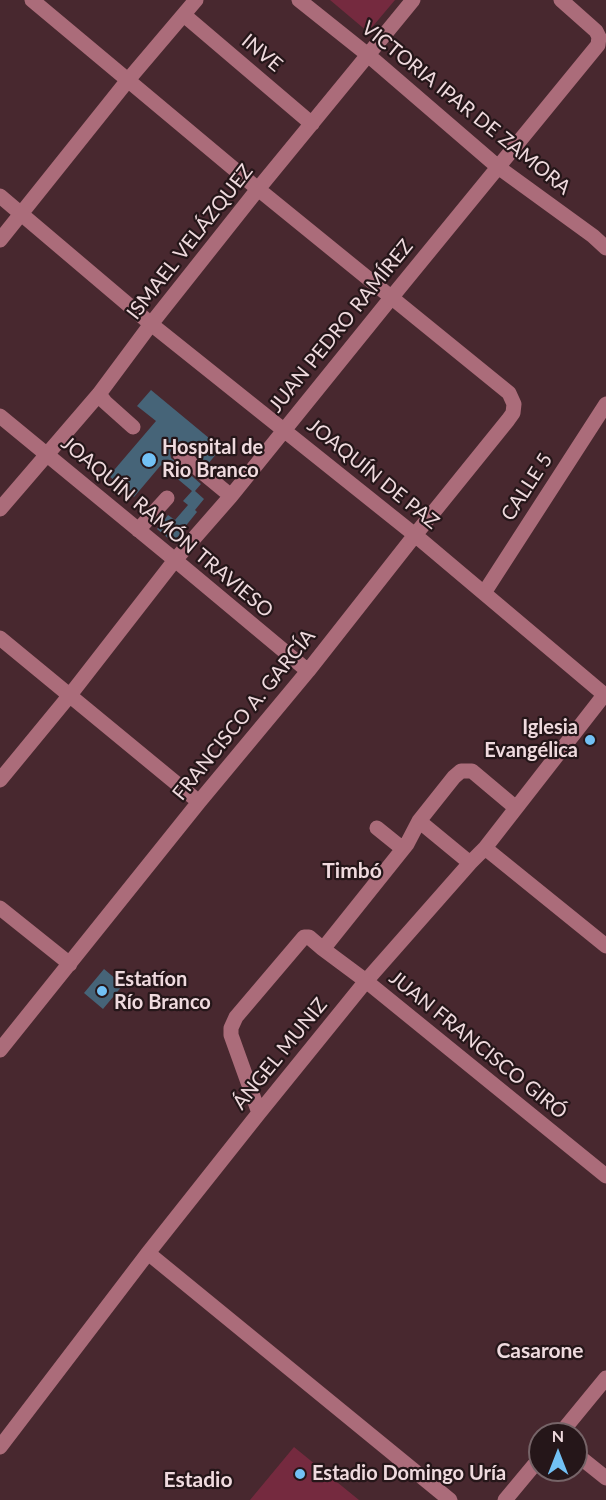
<!DOCTYPE html>
<html>
<head>
<meta charset="utf-8">
<style>
	body { margin:0 }
	#map { position:relative; width:606px; height:1500px; overflow:hidden; background:#48282f; font-family:Lato,sans-serif }
	canvas { display:block }
	.north { position:absolute; left:528px; top:1422px; width:60px; height:60px; box-sizing:border-box; background:#251619; border:2px solid #766468; border-radius:50%; rotate:0deg; font-size:16px; font-weight:700; line-height:24px; text-align:center; color:#efdade }
	.north::after { content:''; display:block; margin:auto; width:21px; height:27px; background:#72c1f5; clip-path:polygon(50% 0,100% 100%,50% 72%,0 100%) }
</style>
</head>
<body>
<div id="map">
<canvas width="606" height="1500"></canvas>
<div class="north">N</div>
</div>
<script>
const ctx = document.querySelector('canvas').getContext('2d');
ctx.lineJoin = 'round';
function fill(path, color) { ctx.fillStyle = color; ctx.fill(path, 'evenodd'); }
const poly = rows => new Path2D(rows.map(r => 'M' + r).join(''));
function stroke(path, color, width, dash) { ctx.strokeStyle = color; ctx.lineWidth = width; ctx.lineCap = dash ? 'butt' : 'round'; ctx.setLineDash(dash || []); ctx.stroke(path); }
function write(font, color, halo, rows, align = 'center') {
  ctx.font = font + ' Lato,sans-serif'; ctx.lineWidth = 4.5; ctx.setLineDash([]); ctx.textBaseline = 'middle'; ctx.strokeStyle = halo; ctx.fillStyle = color; for (const [text, x, y, turn = 0] of rows) {
    ctx.save(); ctx.translate(x, y); ctx.rotate((+turn || 0) * Math.PI / 180); ctx.textAlign = isNaN(turn) ? turn : align; if (halo) ctx.strokeText(text, 0, 0); ctx.fillText(text, 0, 0); ctx.restore();
  }
}
fill(poly([
	[330,0,395,0,368,32],
	[294,1447,359,1500,250,1500]
]), '#752a3f');
fill(poly([
	[151,390,221,448,208,464,181,443,172,448,170,453,171,458,201,484,195,491,204,499,195,510,197,512,184,528,174,543,157,529,168,515,175,520,188,505,183,501,192,491,161,465,134,497,109,476,156,421,137,406],
	[104,969,123,985,103,1009,84,993]
]), '#466478');
stroke(poly([
	[299,0,368,55,498,167,593,236,606,248],
	[184,15,312,124],
	[0,196,151,324,415,535,606,696],
	[0,240,128,80,196,0],
	[99,394,105,402,133,427],
	[0,416,175,560,308,671],
	[180,454,231,496],
	[0,509,99,394,151,324,258,189,413,0],
	[138,530,167,498],
	[484,593,606,404],
	[0,638,199,802],
	[0,780,70,695,175,560,231,496,391,298,598,45,599,37,596,31,561,0],
	[419,821,470,863],
	[377,828,403,849],
	[485,848,606,946],
	[0,908,70,964],
	[323,949,366,981,606,1176],
	[0,1050,199,802,308,671,415,535,508,420,513,413,514,404,509,393,258,189,32,0],
	[259,1113,231,1035,231,1028,236,1017,304,937,309,937,323,949,407,844,419,821,454,777,461,771,472,771,516,808],
	[148,1253,450,1500],
	[560,1434,606,1378],
	[0,1447,148,1253,259,1113,366,981,470,863,485,848,604,695],
	[576,1454,606,1478],
	[505,1500,540,1458]
]), '#ab6c7a', 15);
for (const [x, y, r, color] of [
	[149,460,8,"#72c1f5"],
	[590,740,6,"#72c1f5"],
	[102,991,6,"#72c1f5"],
	[300,1474,6,"#72c1f5"]
]) { const dot = new Path2D(); dot.arc(x, y, r, 0, 2 * Math.PI); ctx.fillStyle = color; ctx.fill(dot); stroke(dot, '#251619', 2); }
write('20px', '#efdade', '#251619', [
	["INVE",262,53,40],
	["VICTORIA IPAR DE ZAMORA",466,108,39],
	["ISMAEL VELÁZQUEZ",190,242,-52],
	["JUAN PEDRO RAMÍREZ",341,326,-51],
	["JOAQUÍN DE PAZ",373,474,39],
	["CALLE 5",527,487,-57],
	["JOAQUÍN RAMÓN TRAVIESO",167,527,40],
	["FRANCISCO A. GARCÍA",244,715,-51],
	["JUAN FRANCISCO GIRÓ",478,1045,39],
	["ÁNGEL MUNIZ",280,1054,-51]
]);
write('bold 20px', '#efdade', '#251619', [
	["Hospital de",162,448],
	["Rio Branco",162,471],
	["Iglesia",578,728,"right"],
	["Evangélica",578,751,"right"],
	["Estatíon",114,980],
	["Río Branco",114,1003],
	["Estadio Domingo Uría",312,1474]
], 'left');
write('bold 21px', '#efdade', '#251619', [
	["Timbó",352,871],
	["Casarone",540,1351],
	["Estadio",198,1480]
]);
</script>
</body>
</html>
